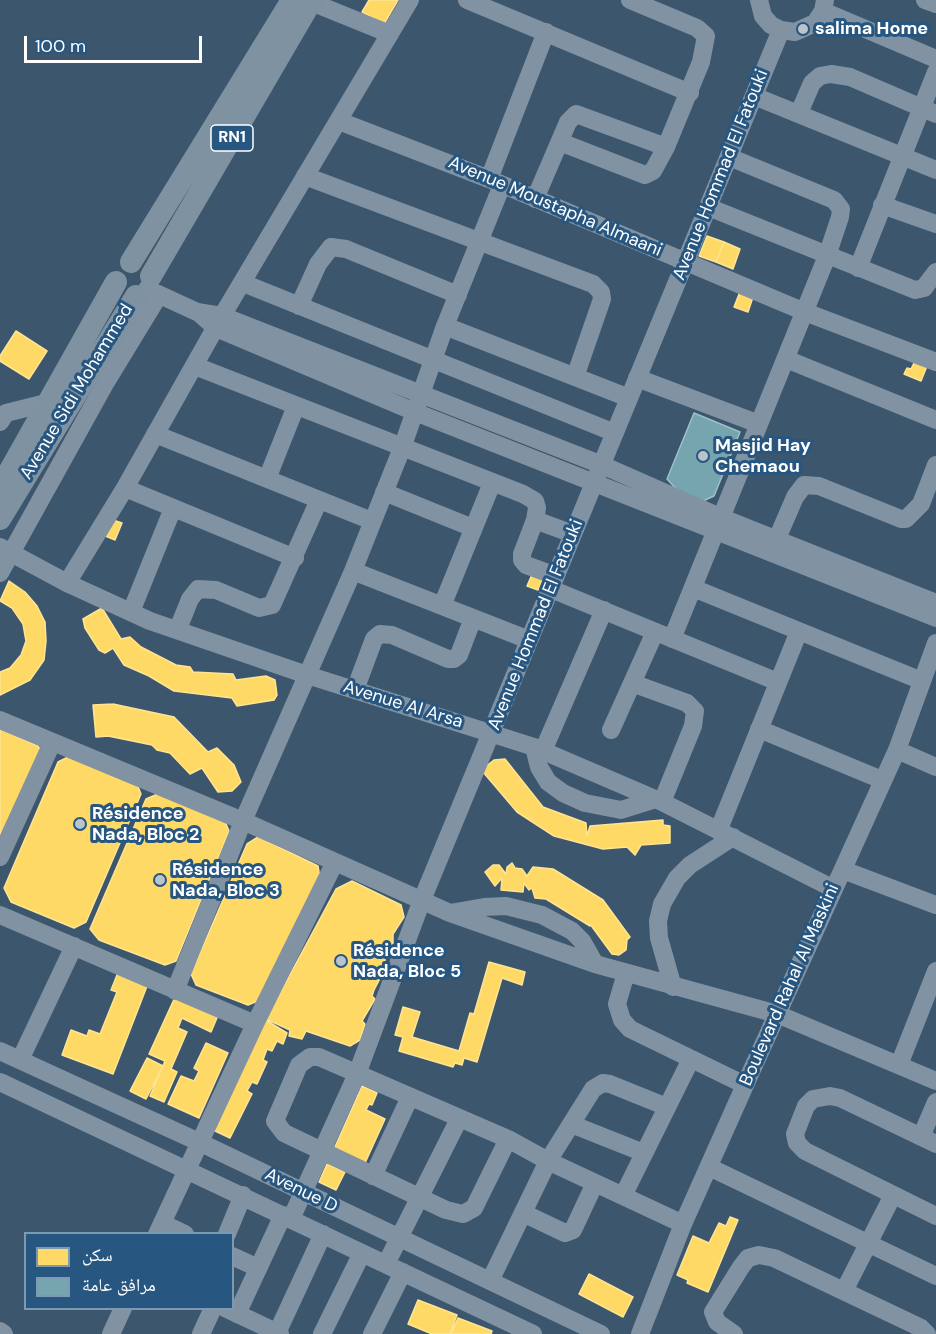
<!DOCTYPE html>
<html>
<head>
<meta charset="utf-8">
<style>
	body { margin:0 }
	#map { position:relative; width:936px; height:1334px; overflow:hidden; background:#3b566d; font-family:"DM Sans","Noto Naskh Arabic",sans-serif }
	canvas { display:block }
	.legend { position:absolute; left:24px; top:1232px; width:210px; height:78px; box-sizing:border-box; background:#275781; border:2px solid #7d9ab3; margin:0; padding:8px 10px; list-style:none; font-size:18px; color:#fff }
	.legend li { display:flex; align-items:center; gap:12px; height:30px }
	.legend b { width:30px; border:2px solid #7d9ab3 }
	.scale { position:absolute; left:24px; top:36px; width:178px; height:27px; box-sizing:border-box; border:3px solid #fff; border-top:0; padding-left:8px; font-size:18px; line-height:21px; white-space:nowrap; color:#fff; -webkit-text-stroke:4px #275781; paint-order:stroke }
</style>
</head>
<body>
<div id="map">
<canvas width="936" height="1334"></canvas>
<ul class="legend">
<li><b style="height:16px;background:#ffd966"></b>سكن</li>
<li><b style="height:16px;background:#76a5af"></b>مرافق عامة</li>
</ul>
<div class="scale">100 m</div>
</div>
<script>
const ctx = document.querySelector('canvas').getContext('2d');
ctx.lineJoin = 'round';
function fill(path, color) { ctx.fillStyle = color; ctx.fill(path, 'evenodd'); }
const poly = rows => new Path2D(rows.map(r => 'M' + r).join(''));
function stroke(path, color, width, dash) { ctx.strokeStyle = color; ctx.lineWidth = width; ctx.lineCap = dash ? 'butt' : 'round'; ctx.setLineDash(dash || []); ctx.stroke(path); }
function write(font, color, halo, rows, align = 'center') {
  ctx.font = font + ' "DM Sans",sans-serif'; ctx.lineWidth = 6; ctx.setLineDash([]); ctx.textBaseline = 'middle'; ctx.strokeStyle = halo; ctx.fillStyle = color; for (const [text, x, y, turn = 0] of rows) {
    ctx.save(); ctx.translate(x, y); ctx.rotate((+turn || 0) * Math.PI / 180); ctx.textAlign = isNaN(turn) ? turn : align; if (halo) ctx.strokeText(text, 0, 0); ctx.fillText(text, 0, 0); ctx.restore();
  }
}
const homes = poly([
	[369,0,398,0,384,24,362,12,369,0],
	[707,236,724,242,716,262,699,256,707,236],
	[724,242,740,249,733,269,716,262,724,242],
	[741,289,754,294,748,312,734,307,741,289],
	[16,331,47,351,29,379,0,361,0,356,16,331],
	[915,361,927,366,921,381,904,374,907,368,911,369,915,361],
	[110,519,122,523,115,540,103,535,110,519],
	[534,570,544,575,538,590,527,586,534,570],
	[9,581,25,592,37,606,45,622,46,641,44,660,30,680,0,695,0,672,10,668,21,655,26,641,23,624,12,608,0,601,9,581],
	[102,608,121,639,130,637,141,647,176,665,190,667,193,672,233,674,236,680,266,676,275,680,277,695,274,700,237,706,232,698,174,691,149,676,124,665,113,648,105,653,99,650,85,628,83,619,102,608],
	[113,704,174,717,208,752,217,748,234,765,241,782,232,791,218,792,202,768,190,774,170,753,157,750,152,745,108,736,96,737,93,705,113,704],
	[0,729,38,746,43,754,0,851,0,729],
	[72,755,137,784,141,794,86,922,74,928,11,902,4,888,58,762,72,755],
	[505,759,543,807,586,823,587,836,590,826,663,820,663,825,670,826,670,843,641,845,635,855,627,847,603,849,554,836,517,812,483,772,485,767,494,760,505,759],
	[160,793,224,819,229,831,176,961,165,965,99,940,90,929,146,799,160,793],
	[258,837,318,866,320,878,260,1000,248,1005,196,985,191,974,247,844,258,837],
	[512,863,515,868,522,869,527,876,533,867,553,869,603,900,630,937,627,940,626,950,619,955,612,954,590,924,590,926,546,899,535,898,532,888,529,890,524,883,523,892,501,890,502,878,495,886,485,872,493,865,499,865,506,874,507,867,512,863],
	[352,881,401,905,404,917,393,934,393,943,385,959,385,969,374,990,372,996,375,999,362,1021,365,1024,360,1040,350,1046,306,1031,302,1039,289,1036,290,1030,266,1019,336,889,352,881],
	[489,962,525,972,522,985,502,978,477,1062,464,1058,462,1065,455,1063,453,1067,399,1051,403,1037,395,1035,403,1007,420,1012,412,1037,459,1051,470,1013,474,1014,489,962],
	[119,970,149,981,113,1074,62,1055,71,1030,87,1036,89,1030,100,1034,117,992,111,990,119,970],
	[176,995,219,1013,211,1032,182,1018,178,1028,187,1032,171,1069,177,1072,164,1102,150,1096,165,1061,149,1054,176,995],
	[264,1019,287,1033,283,1044,277,1041,272,1051,267,1049,263,1060,267,1062,257,1084,252,1082,247,1091,252,1094,230,1138,213,1130,264,1019],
	[206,1043,228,1053,199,1118,168,1104,181,1076,194,1081,199,1071,194,1068,206,1043],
	[147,1058,163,1066,146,1099,130,1091,147,1058],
	[362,1086,377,1093,372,1105,369,1104,366,1110,385,1119,365,1163,334,1149,362,1086],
	[327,1164,345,1172,336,1190,319,1182,327,1164],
	[730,1217,738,1220,708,1292,687,1283,688,1280,677,1275,693,1236,709,1243,719,1223,726,1226,730,1217],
	[589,1274,633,1297,623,1317,579,1294,589,1274],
	[418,1300,457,1315,450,1334,432,1334,408,1324,418,1300],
	[458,1318,492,1331,491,1334,451,1334,458,1318]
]);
fill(homes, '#ffd966');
stroke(homes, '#ffe494', 1.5);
const public = poly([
	[694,413,740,432,714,496,703,501,679,492,667,479,694,413]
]);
fill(public, '#76a5af');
stroke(public, '#9fc0c7', 1.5);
stroke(poly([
	[467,0,690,93],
	[759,0,763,16,771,25,781,30,795,32,815,23,823,11,825,0],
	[925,0,936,4],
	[311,2,390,34],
	[823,11,936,59],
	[754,96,936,170],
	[799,113,812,83,820,76,831,74,850,77,936,114],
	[339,121,489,179,805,312,936,362],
	[560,142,645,175,653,171,666,147,701,62,706,36,697,28,630,0],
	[305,176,593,284,601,292,602,299,575,377],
	[489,179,546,32],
	[535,199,568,122,576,114,666,147],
	[882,205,936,224],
	[708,207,915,290,924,288,936,272],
	[858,268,936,72],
	[243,283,615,433],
	[147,289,197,312,222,316,602,465,720,517,936,603],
	[299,306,318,264,331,247,346,249,458,295],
	[199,313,216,328,415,412,936,618],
	[445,326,629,398],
	[786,359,936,420],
	[195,366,523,494,535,501,537,508,535,520,573,534],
	[637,378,759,424],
	[0,422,6,413,50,402],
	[155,434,372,521],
	[267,479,296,406],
	[125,488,295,558],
	[384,492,473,528],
	[535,520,522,554,522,560,526,565,556,576],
	[0,547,67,583,150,621,307,675,534,747,662,802,834,889],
	[773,548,795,497,804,485,819,486,901,519,906,519,921,504,936,465],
	[353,571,529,640],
	[0,573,106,382,159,295],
	[67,583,125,488,222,316,410,0],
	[693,588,922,681],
	[551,589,778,682],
	[442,606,492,483],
	[131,612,173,508],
	[178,629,190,599,198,589,216,590,259,608,272,605,319,500],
	[672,639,827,256,840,217,841,209,834,200,729,157],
	[632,683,687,703,695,711,693,726,662,802],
	[355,690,374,639,380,634,392,635,448,659,454,659,459,655,473,618],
	[0,720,243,821,450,913,595,964,777,1014,936,1081],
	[759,729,882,780],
	[611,730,655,632],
	[534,747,539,767,548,782,563,793,585,803,621,810,656,799],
	[897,750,936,767],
	[543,751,604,610],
	[719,829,799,631],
	[0,857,52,743],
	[843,870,936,905],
	[450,913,484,907,506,906,542,915,572,931,582,941,595,964],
	[0,915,255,1024],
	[626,973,617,1004,622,1020,630,1029,745,1085],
	[673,987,659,938,658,921,662,904,677,878,690,865,733,837],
	[175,991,243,821,353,571,402,448,445,326,502,185],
	[0,1051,199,1142,601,1334],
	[20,1060,74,946],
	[899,1065,936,971],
	[0,1082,533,1334],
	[571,1124,644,1153],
	[921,1137,936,1102],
	[508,1139,474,1208,463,1214,446,1210,284,1133,275,1121,299,1065,310,1057,319,1057,508,1139,548,1161,683,1224],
	[936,1144,840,1098,830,1096,813,1099,806,1106,795,1134,797,1143,805,1151,936,1216],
	[709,1167,936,1276],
	[373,1176,410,1097],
	[623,1196,691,1059],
	[523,1213,565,1233,573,1230,595,1183],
	[291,1219,357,1074,422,900,781,30],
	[162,1223,185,1234],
	[157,1234,255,1024,335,862],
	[227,1234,243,1195],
	[232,1256,258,1268],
	[386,1264,459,1119],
	[490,1281,548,1161,593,1089,603,1083,610,1084,667,1107],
	[844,1291,893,1195],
	[225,1308,280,1334],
	[237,1314,283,1215],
	[0,1331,4,1334],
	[277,1333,323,1234],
	[111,1334,123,1308],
	[201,1334,213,1308],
	[322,1334,362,1253],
	[372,1334,403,1272],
	[640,1334,683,1224,745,1085,897,750,936,643],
	[734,1334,717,1322,713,1312,741,1267,748,1258,759,1255,774,1258,921,1328,927,1334]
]), '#8192a3', 18);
stroke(poly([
	[131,262,292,0],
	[151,276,312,0],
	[0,488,116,282],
	[0,519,136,296]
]), '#7f92a1', 22);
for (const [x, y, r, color] of [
	[803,29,6,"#bac4cc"],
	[703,456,6,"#bac4cc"],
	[80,824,6,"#bac4cc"],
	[160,880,6,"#bac4cc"],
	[341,961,6,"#bac4cc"]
]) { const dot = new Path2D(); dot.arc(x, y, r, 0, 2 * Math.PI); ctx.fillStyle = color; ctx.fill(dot); stroke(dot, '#275781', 2); }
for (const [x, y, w] of [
	[232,138,42]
]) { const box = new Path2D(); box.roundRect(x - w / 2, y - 13, w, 26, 4.5); ctx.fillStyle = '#275781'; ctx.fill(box); stroke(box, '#fff', 1.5); }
write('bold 16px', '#fff', null, [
	["RN1",232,138]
]);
write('bold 18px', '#fff', '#275781', [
	["salima Home",815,29],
	["Masjid Hay",715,446],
	["Chemaou",715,467],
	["Résidence",92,814],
	["Nada, Bloc 2",92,835],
	["Résidence",172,870],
	["Nada, Bloc 3",172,891],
	["Résidence",353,951],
	["Nada, Bloc 5",353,972]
], 'left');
write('18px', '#fff', '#275781', [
	["Avenue Hommad El Fatouki",721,175,-68],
	["Avenue Moustapha Almaani",555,207,23],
	["Avenue Sidi Mohammed",77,392,-59],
	["Avenue Hommad El Fatouki",536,625,-68],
	["Avenue Al Arsa",403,705,17],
	["Boulevard Rahal Al Maskini",790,985,-66],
	["Avenue D",301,1191,26]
]);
</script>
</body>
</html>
